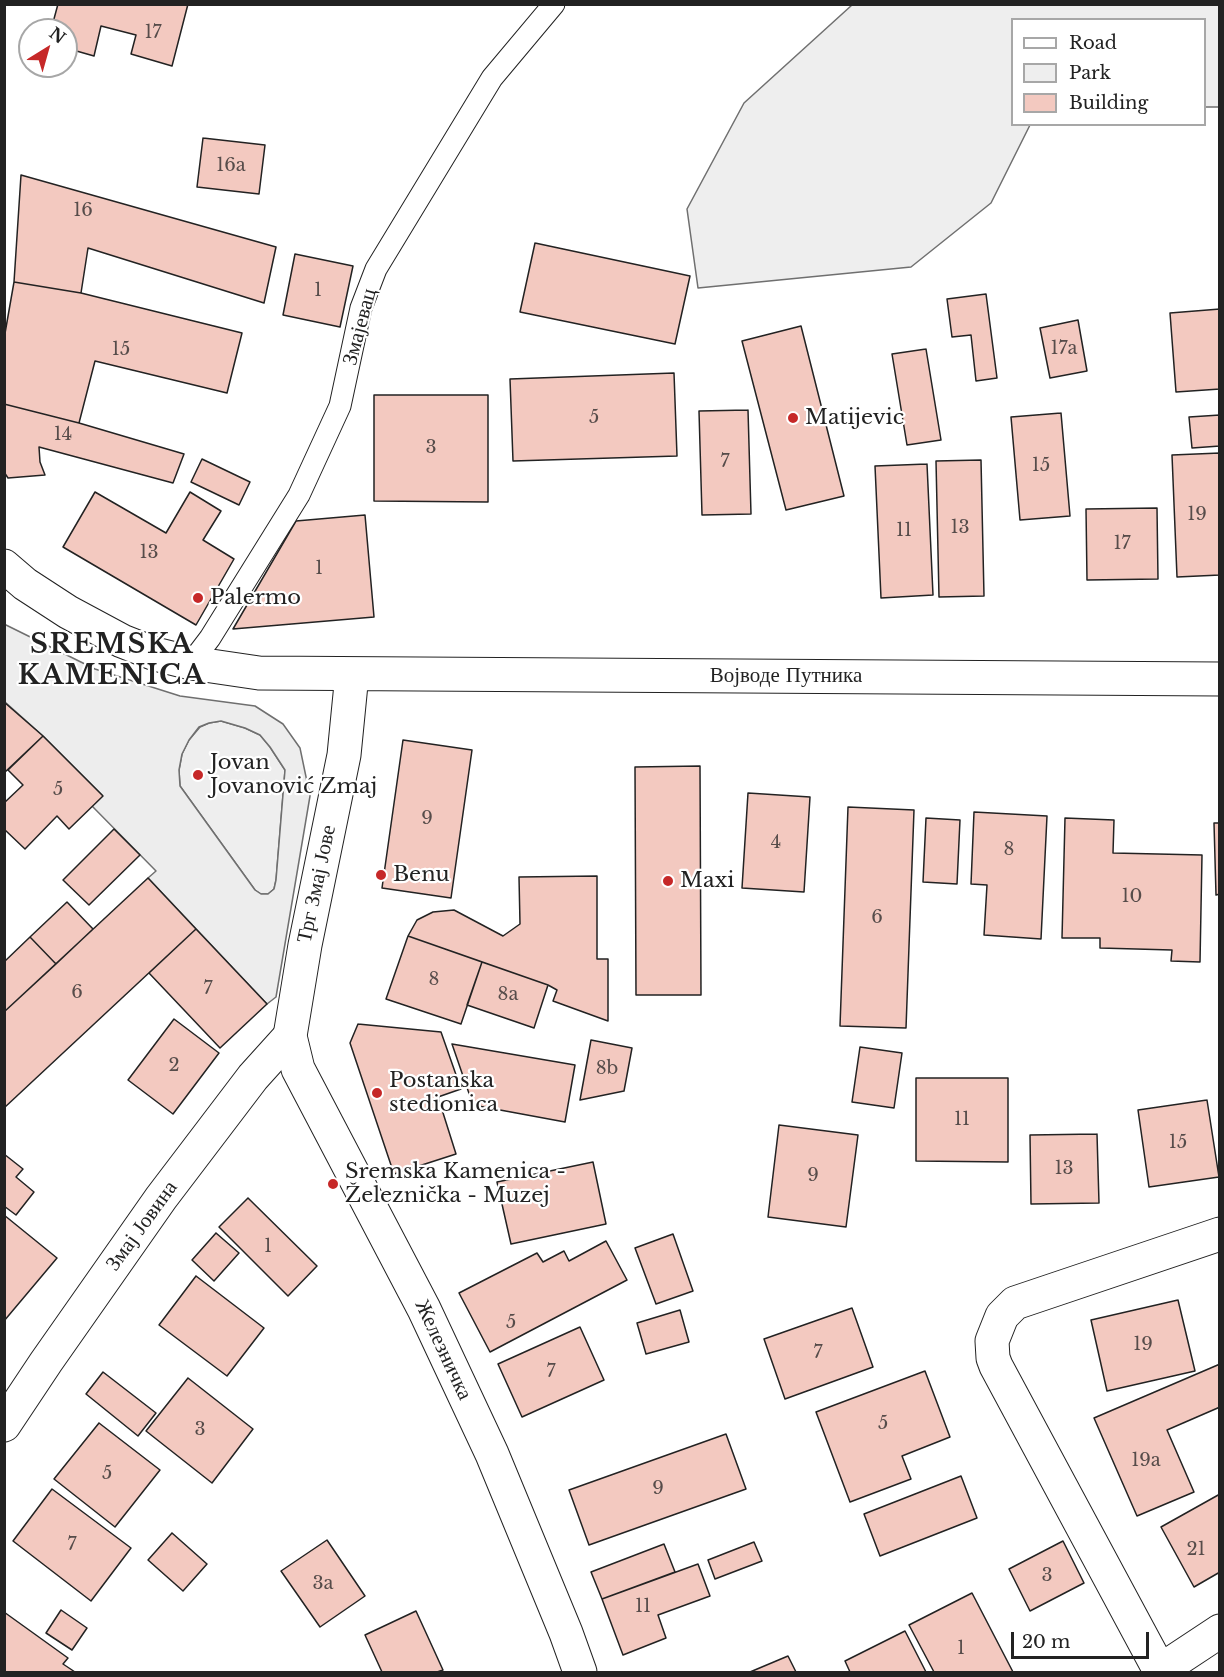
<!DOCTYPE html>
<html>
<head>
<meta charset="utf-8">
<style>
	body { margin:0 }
	#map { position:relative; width:1224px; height:1677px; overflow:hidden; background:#fff; font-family:"Libre Baskerville",serif }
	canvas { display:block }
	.frame { position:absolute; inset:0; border:6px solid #222; pointer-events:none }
	.legend { position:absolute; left:1011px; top:18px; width:195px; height:108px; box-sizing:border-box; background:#fff; border:2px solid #a7a7a7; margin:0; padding:8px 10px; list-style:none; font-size:18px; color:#222 }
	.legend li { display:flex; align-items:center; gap:12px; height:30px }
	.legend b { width:30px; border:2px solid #a7a7a7 }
	.north { position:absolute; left:18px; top:18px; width:60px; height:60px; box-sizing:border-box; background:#fff; border:2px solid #a7a7a7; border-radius:50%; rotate:37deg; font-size:16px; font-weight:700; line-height:24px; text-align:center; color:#222 }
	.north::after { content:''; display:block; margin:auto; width:21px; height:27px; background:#c62828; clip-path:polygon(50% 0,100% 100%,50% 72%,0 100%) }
	.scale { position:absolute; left:1011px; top:1632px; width:138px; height:27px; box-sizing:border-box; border:3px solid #222; border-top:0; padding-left:8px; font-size:18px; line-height:21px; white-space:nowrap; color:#222; -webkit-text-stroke:4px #fff; paint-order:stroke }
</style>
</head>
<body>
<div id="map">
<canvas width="1224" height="1677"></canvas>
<div class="frame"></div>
<ul class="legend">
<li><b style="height:8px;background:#fff"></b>Road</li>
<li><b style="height:16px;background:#eee"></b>Park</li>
<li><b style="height:16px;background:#f3c9c0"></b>Building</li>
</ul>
<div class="north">N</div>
<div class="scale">20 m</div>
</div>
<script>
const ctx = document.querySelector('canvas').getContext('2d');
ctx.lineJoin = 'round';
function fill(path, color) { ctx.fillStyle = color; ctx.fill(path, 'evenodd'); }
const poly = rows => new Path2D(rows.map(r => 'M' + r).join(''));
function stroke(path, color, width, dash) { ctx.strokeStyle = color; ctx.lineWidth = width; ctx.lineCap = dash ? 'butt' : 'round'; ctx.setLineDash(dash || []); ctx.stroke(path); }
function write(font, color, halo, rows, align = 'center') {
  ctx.font = font + ' "Libre Baskerville",serif'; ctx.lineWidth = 4.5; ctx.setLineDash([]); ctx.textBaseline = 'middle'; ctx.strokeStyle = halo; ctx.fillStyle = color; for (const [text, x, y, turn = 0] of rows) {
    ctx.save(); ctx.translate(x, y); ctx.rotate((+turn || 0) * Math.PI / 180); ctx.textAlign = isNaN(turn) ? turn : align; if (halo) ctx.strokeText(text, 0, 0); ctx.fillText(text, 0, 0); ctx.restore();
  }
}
const green = poly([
	[852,5,1219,5,1219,107,1205,107,1204,20,1012,20,1012,124,1030,125,991,203,911,267,698,288,687,209,744,103,852,5],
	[221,721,245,728,260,735,270,747,285,770,276,880,274,889,268,894,261,894,255,890,180,786,179,770,182,754,189,740,200,727,209,723,221,721]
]);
fill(green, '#eee');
stroke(green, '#6f6f6f', 1.5);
const parking = poly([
	[4,624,95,669,180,696,255,706,283,724,300,748,310,796,276,997,267,1004,148,878,156,871,92,806,102,795,43,736,5,702,4,624],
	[221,721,245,728,260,735,270,747,285,770,276,880,274,889,268,894,261,894,255,890,180,786,179,770,182,754,189,740,199,727,209,723,221,721]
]);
fill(parking, '#ededed');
stroke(parking, '#6f6f6f', 1.5);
const building = poly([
	[58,4,188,4,172,66,131,54,136,35,101,26,94,56,66,48,66,30,51,30,58,4],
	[203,138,265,145,259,194,197,187,203,138],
	[21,175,276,247,264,303,88,248,81,293,14,282,21,175],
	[535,243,690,276,675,344,520,312,535,243],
	[295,254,353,266,340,327,283,315,295,254],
	[14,282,81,293,242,333,227,393,95,361,79,423,4,404,4,339,14,282],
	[986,294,997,378,976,381,971,335,952,337,947,299,986,294],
	[1220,309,1220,389,1176,392,1170,313,1220,309],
	[1078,320,1087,371,1050,378,1040,328,1078,320],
	[801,326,844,496,786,510,742,341,801,326],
	[926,349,941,440,907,445,892,354,926,349],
	[674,373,677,456,513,461,510,379,674,373],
	[374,395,488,395,488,502,374,501,374,395],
	[4,404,79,423,184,454,173,483,39,447,40,462,45,475,8,478,4,472,4,404],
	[748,410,751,514,702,515,699,411,748,410],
	[1061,413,1070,516,1020,520,1011,417,1061,413],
	[1220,415,1220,446,1192,448,1189,417,1220,415],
	[1220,453,1220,575,1177,577,1172,455,1220,453],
	[202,459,250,482,239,505,191,482,202,459],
	[981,460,984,596,939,597,936,461,981,460],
	[927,464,933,595,881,598,875,466,927,464],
	[95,492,166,533,190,492,221,511,203,540,234,559,196,625,63,547,95,492],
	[1157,508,1158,579,1087,580,1086,509,1157,508],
	[365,515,374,617,233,629,296,521,365,515],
	[4,702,43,736,4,773,4,702],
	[43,736,103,796,69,829,57,816,25,849,4,829,4,803,23,785,8,770,43,736],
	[403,740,472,750,451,898,382,888,403,740],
	[700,766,701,995,636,995,635,767,700,766],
	[748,793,810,797,804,892,742,888,748,793],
	[848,807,914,810,906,1028,840,1026,848,807],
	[974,812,1047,816,1041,939,984,935,987,885,971,884,974,812],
	[926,818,960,820,957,884,923,882,926,818],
	[1065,818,1114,820,1113,853,1202,855,1200,962,1171,961,1172,950,1100,948,1100,938,1062,938,1065,818],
	[1214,823,1220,823,1220,894,1216,895,1214,823],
	[114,829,140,855,89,905,63,880,114,829],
	[597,876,597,959,608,959,608,1021,553,1001,557,990,548,985,408,936,417,920,433,912,454,910,503,936,520,924,519,877,597,876],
	[148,878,196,929,4,1108,4,1012,148,878],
	[67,902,93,929,56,964,30,937,67,902],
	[196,929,267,1004,220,1048,149,973,196,929],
	[408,936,482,962,461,1024,386,999,408,936],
	[30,937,56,964,4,1012,4,962,30,937],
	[482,962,548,985,534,1028,467,1005,482,962],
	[174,1019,219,1053,173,1114,128,1080,174,1019],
	[358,1024,441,1032,461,1089,438,1097,456,1154,394,1174,350,1043,358,1024],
	[591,1040,632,1048,624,1091,580,1100,591,1040],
	[452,1044,575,1065,565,1122,473,1105,452,1044],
	[860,1047,902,1053,894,1108,852,1102,860,1047],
	[916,1078,1008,1078,1008,1162,916,1161,916,1078],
	[1207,1100,1219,1177,1149,1187,1138,1110,1207,1100],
	[779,1125,858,1135,846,1227,768,1217,779,1125],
	[1097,1134,1099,1203,1031,1204,1030,1135,1097,1134],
	[4,1154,23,1169,16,1177,34,1192,16,1215,4,1206,4,1154],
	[593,1162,606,1224,511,1244,497,1182,593,1162],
	[248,1198,317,1266,288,1296,219,1227,248,1198],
	[4,1215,57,1258,4,1321,4,1215],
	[216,1233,239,1253,214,1281,192,1260,216,1233],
	[673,1234,693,1291,656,1304,635,1248,673,1234],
	[606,1241,627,1280,490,1352,459,1293,537,1253,543,1262,564,1251,569,1261,606,1241],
	[196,1276,264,1328,227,1376,159,1325,196,1276],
	[1178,1300,1195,1371,1107,1391,1091,1320,1178,1300],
	[852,1308,873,1367,785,1399,764,1339,852,1308],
	[680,1310,689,1342,646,1354,637,1323,680,1310],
	[580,1327,604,1380,522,1417,498,1364,580,1327],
	[1220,1364,1220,1407,1167,1430,1194,1492,1137,1516,1094,1418,1220,1364],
	[925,1371,950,1437,902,1456,911,1479,850,1502,816,1412,925,1371],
	[103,1372,156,1413,138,1436,86,1394,103,1372],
	[188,1378,253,1429,212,1483,146,1431,188,1378],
	[99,1423,160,1470,115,1527,54,1479,99,1423],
	[726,1434,746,1489,589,1545,569,1490,726,1434],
	[961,1476,977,1518,880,1556,864,1514,961,1476],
	[52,1489,131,1548,91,1601,13,1541,52,1489],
	[1220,1494,1220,1572,1194,1587,1161,1527,1220,1494],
	[172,1533,207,1564,183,1591,148,1560,172,1533],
	[327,1540,365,1596,320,1627,281,1571,327,1540],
	[1063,1541,1084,1583,1030,1611,1009,1569,1063,1541],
	[754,1542,762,1561,715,1579,708,1560,754,1542],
	[664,1544,675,1572,602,1599,591,1572,664,1544],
	[698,1564,710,1596,658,1615,666,1638,623,1655,602,1599,698,1564],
	[972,1593,1013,1672,934,1672,909,1625,972,1593],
	[61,1610,87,1628,72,1650,46,1633,61,1610],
	[416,1611,443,1670,437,1672,382,1672,365,1635,416,1611],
	[4,1612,68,1658,63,1664,75,1672,4,1672,4,1612],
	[905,1631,926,1672,850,1672,845,1661,905,1631],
	[788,1656,796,1672,750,1672,788,1656]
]);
fill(building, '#f3c9c0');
stroke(building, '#222', 1.5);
const lane = poly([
	[191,663,210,638,299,495,340,406,361,308,376,269,492,78,554,4]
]);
const street = poly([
	[4,1425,46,1362,161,1198,253,1077,290,1036],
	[1160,1671,996,1366,993,1358,992,1341,1002,1316,1015,1303,1220,1234],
	[1158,1672,1220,1631]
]);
const secondary = poly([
	[4,566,25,584,68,612,122,641,155,654,191,663,259,673,1220,679],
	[352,674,344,755,305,945,290,1036,298,1069,424,1309,492,1454,566,1633,580,1672]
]);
stroke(lane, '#222', 23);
stroke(street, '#222', 35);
stroke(secondary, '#222', 35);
stroke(lane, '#fff', 21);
stroke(street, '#fff', 33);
stroke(secondary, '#fff', 33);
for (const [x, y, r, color] of [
	[793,418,6,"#c62828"],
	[198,598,6,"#c62828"],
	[198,775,6,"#c62828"],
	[381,875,6,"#c62828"],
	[668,881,6,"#c62828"],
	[377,1093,6,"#c62828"],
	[333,1184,6,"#c62828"]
]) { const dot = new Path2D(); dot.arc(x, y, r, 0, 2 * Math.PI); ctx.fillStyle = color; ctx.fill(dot); stroke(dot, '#fff', 2); }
write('18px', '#564c4a', null, [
	["17",153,33],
	["16a",231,166],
	["16",83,211],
	["1",318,291],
	["17a",1064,349],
	["15",121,350],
	["5",594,418],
	["14",63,435],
	["3",431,448],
	["7",725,462],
	["15",1041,466],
	["19",1197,515],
	["13",960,528],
	["11",904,531],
	["17",1122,544],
	["13",149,553],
	["1",319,569],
	["5",58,790],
	["9",427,819],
	["4",776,843],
	["8",1009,850],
	["10",1132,897],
	["6",877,918],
	["8",434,980],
	["7",208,989],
	["6",77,993],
	["8a",508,995],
	["2",174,1066],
	["8b",607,1069],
	["11",962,1120],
	["15",1178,1143],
	["13",1064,1169],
	["9",813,1176],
	["1",268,1247],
	["5",511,1323],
	["19",1143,1345],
	["7",818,1353],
	["7",551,1372],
	["5",883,1424],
	["3",200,1430],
	["19a",1146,1461],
	["5",107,1474],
	["9",658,1489],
	["7",72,1545],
	["21",1196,1550],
	["3",1047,1576],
	["3a",323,1584],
	["11",643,1607],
	["1",961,1649]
]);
write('21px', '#222', '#fff', [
	["Змајевац",360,327,-75],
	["Војводе Путника",786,676],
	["Трг Змај Јове",317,884,-78],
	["Змај Јовина",142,1226,-54],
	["Железничка",443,1350,65]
]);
write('21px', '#222', '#fff', [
	["Matijevic",805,418],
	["Palermo",210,598],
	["Jovan",210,763],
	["Jovanović Zmaj",210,787],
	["Benu",393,875],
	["Maxi",680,881],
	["Postanska",389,1081],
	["stedionica",389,1105],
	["Sremska Kamenica -",345,1172],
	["Železnička - Muzej",345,1196]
], 'left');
ctx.letterSpacing = '1.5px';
write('bold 27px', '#222', '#fff', [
	["SREMSKA",112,645],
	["KAMENICA",112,676]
]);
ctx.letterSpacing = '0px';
</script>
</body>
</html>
